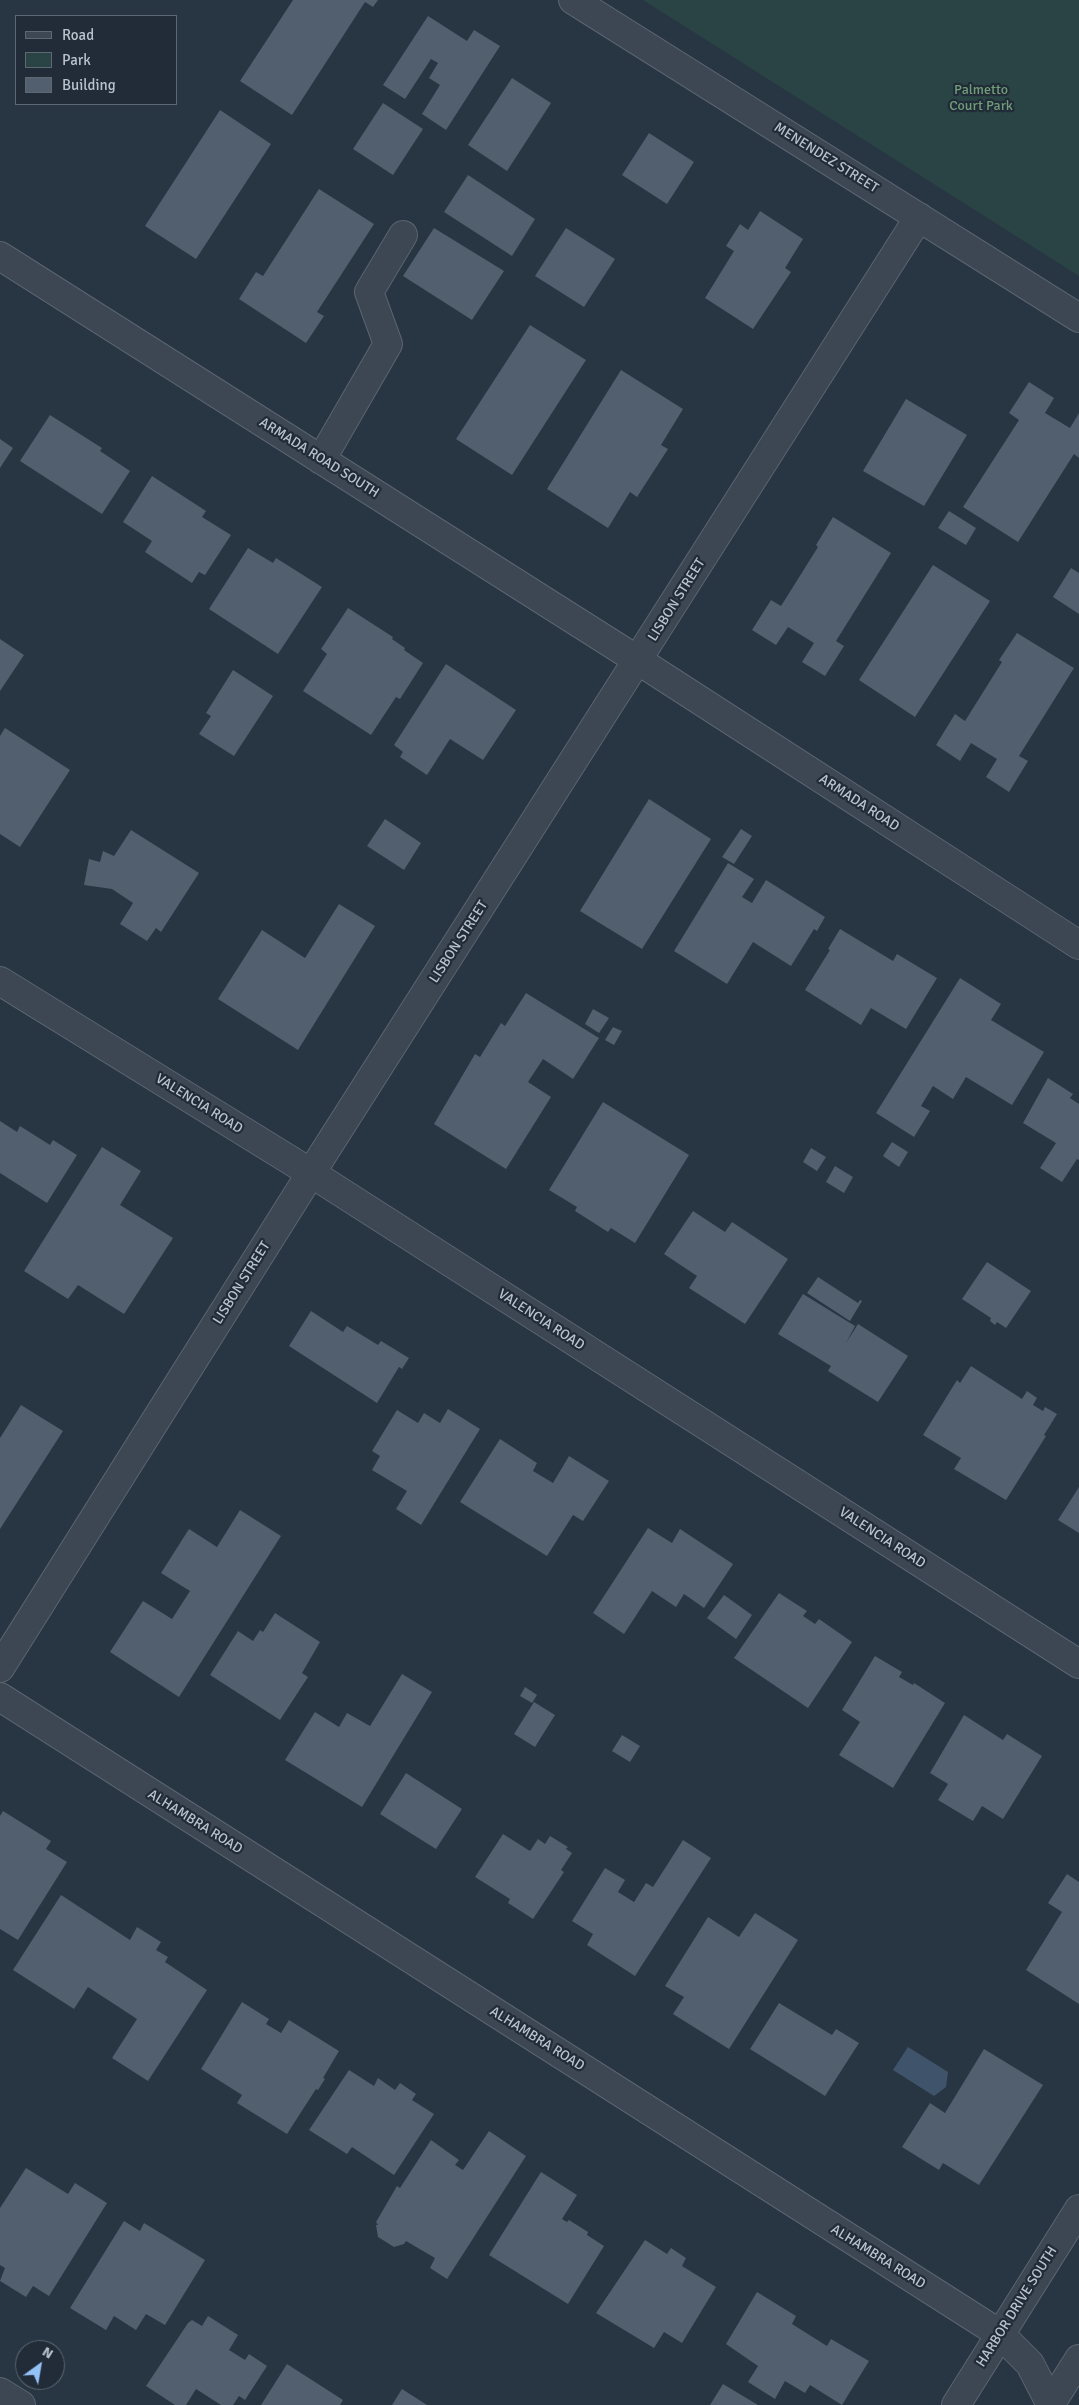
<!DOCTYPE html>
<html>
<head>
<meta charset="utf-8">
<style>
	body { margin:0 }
	#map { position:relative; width:1079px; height:2405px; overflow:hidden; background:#283643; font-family:Signika,sans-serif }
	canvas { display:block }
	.legend { position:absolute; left:15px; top:15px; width:162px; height:90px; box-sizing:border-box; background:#212c38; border:1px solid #5e6873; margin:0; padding:6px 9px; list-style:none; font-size:15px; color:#bac2cc }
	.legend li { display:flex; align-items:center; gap:10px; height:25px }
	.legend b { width:25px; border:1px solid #5e6873 }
	.north { position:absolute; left:15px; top:2340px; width:50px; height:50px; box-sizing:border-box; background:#212c38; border:1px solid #5e6873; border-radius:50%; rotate:32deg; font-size:14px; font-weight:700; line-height:20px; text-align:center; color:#bac2cc }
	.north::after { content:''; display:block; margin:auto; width:18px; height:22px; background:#95c2f6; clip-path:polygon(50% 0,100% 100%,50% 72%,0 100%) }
</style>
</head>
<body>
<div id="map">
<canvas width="1079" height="2405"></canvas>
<ul class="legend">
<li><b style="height:6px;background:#3c4753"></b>Road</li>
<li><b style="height:14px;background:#2a4344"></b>Park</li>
<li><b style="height:14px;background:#515f6e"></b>Building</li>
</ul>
<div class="north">N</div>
</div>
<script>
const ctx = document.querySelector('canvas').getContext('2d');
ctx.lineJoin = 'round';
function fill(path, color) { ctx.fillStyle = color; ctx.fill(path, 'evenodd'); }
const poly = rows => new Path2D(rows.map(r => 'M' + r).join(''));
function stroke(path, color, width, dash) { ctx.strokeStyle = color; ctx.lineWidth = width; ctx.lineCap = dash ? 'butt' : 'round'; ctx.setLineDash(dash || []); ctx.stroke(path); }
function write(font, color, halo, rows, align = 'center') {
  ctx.font = font + ' Signika,sans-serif'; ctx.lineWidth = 4.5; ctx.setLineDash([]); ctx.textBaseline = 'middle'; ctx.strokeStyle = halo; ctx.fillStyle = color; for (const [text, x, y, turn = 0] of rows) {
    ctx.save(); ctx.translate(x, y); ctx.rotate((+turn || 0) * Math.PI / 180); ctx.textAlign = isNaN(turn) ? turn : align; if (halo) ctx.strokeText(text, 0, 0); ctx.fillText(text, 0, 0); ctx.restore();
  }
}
fill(poly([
	[643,0,1079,0,1079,276]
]), '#2a4344');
fill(poly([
	[908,2047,948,2072,946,2087,934,2096,893,2070]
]), '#3f546b');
fill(poly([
	[293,0,378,0,373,7,365,2,292,115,240,81],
	[428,16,467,41,474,30,500,46,446,130,422,114,440,85,429,78,438,63,431,59,405,99,383,85],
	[512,78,551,103,507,171,468,145],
	[383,103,423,129,393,175,353,149],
	[220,110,271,144,196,259,145,226],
	[649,133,694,162,667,204,622,175],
	[468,175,535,219,512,256,444,212],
	[319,189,374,224,317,312,324,316,306,343,239,299,256,272,263,276],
	[760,211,803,239,785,268,791,272,753,329,705,298,734,251,726,246,740,224,748,230],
	[434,228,504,271,472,320,403,276],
	[566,228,615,259,584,307,535,276],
	[530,325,586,360,512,475,456,439],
	[621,370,683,409,661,445,668,449,637,497,630,492,608,528,547,489],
	[1029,382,1054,398,1045,413,1070,428,1079,413,1079,458,1074,454,1018,542,963,507,1019,420,1009,413],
	[906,399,967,435,924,506,863,471],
	[50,415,102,448,100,451,130,471,102,514,20,461],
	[0,439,13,448,0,468],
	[152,476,206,511,202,517,231,535,205,575,199,572,192,583,145,552,152,541,123,522],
	[949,511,976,528,966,545,938,528],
	[833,517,891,553,836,641,844,646,825,676,802,662,814,643,788,627,776,645,752,630,771,600,781,606,818,547,816,545],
	[248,548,273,563,276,558,322,587,278,654,209,609],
	[933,565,990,601,915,717,859,680],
	[1071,568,1079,573,1079,614,1053,597],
	[348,608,393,637,392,639,405,648,404,650,423,663,400,699,396,697,371,735,303,691,327,654,321,649],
	[1017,633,1074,668,1019,756,1028,761,1009,792,986,777,997,759,971,743,960,761,936,745,955,714,965,721,1002,662,999,660],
	[0,639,24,655,0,691],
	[446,664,516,710,483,760,450,739,427,775,400,757,403,752,394,745],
	[233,670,273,696,234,756,199,734,211,716,206,713],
	[5,728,70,770,20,847,0,834,0,736],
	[649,799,711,839,642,949,580,911],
	[385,819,421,843,404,870,367,846],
	[741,829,752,836,734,864,722,857],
	[131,830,199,873,161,932,156,928,147,941,120,924,133,903,112,889,84,885,89,859,100,862,103,851,114,856],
	[728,863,754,879,742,897,752,903,766,880,825,917,817,931,814,929,791,966,753,942,727,984,674,951],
	[339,904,375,926,298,1050,218,999,262,930,305,958],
	[840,929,893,961,897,954,937,978,906,1029,871,1008,861,1025,805,990,830,950,828,949],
	[960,978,1001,1004,991,1020,1044,1052,1012,1105,966,1077,953,1099,933,1086,921,1106,930,1111,914,1137,876,1113],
	[526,993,599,1038,573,1079,543,1059,528,1082,551,1097,506,1169,434,1124,475,1054,480,1057,501,1023,505,1026],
	[593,1009,609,1018,599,1033,585,1024],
	[613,1027,622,1031,614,1045,605,1040],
	[1048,1078,1073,1094,1070,1098,1079,1104,1079,1160,1077,1159,1062,1182,1040,1168,1056,1143,1023,1123],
	[603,1102,689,1155,635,1243,611,1228,608,1232,575,1211,577,1207,549,1190],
	[0,1121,17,1132,20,1126,50,1145,53,1140,77,1155,47,1203,0,1173],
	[892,1142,908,1152,899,1167,883,1156],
	[102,1147,141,1171,120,1205,173,1238,124,1314,78,1285,68,1299,24,1271],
	[811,1148,826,1157,817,1171,803,1162],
	[835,1166,853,1177,844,1193,826,1182],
	[693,1211,725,1232,732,1222,788,1259,745,1324,689,1288,697,1276,664,1254],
	[987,1262,1031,1291,1006,1328,997,1322,995,1325,990,1321,991,1318,962,1299],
	[818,1277,858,1303,860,1300,862,1301,850,1321,807,1293],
	[803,1294,855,1326,846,1343,858,1324,908,1356,878,1402,828,1371,831,1366,778,1334],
	[311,1311,343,1332,347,1326,378,1345,381,1341,409,1358,402,1369,399,1367,377,1403,289,1346],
	[971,1366,1022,1399,1027,1391,1037,1398,1033,1405,1043,1411,1045,1407,1057,1414,1044,1435,1046,1436,1006,1500,954,1469,961,1458,923,1435,957,1380,960,1383],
	[21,1405,63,1431,0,1529,0,1438],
	[448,1409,480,1429,421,1525,396,1509,407,1491,372,1470,380,1456,372,1451,397,1410,418,1423,424,1413,440,1423],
	[500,1439,537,1463,533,1471,553,1483,569,1456,609,1481,583,1521,573,1515,547,1556,460,1502],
	[1079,1487,1079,1533,1058,1520],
	[240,1510,281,1536,179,1697,110,1652,143,1601,172,1619,190,1591,161,1573,189,1529,217,1547],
	[648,1528,672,1543,680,1529,733,1564,704,1608,684,1594,676,1607,652,1591,624,1634,593,1613],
	[779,1593,807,1611,803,1616,815,1624,819,1619,852,1642,808,1708,734,1658],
	[724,1595,752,1615,736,1639,707,1618],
	[275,1613,320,1642,302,1673,308,1677,280,1720,210,1675,238,1631,253,1641,260,1630,263,1632],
	[875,1656,902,1672,899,1677,913,1685,914,1683,945,1703,893,1788,839,1755,860,1722,842,1710],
	[402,1674,432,1692,362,1807,285,1760,315,1712,339,1727,347,1713,370,1726],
	[525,1687,537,1695,532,1703,520,1696],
	[534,1702,555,1715,535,1747,514,1734],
	[964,1715,1003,1740,1007,1734,1042,1756,1003,1819,982,1806,973,1821,938,1800,948,1784,930,1773],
	[622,1735,640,1746,630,1762,612,1751],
	[406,1773,462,1809,436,1849,380,1814],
	[3,1811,51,1841,46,1849,67,1862,18,1940,0,1929,0,1816],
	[503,1834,530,1851,538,1839,545,1844,550,1836,568,1847,566,1849,572,1853,561,1870,564,1872,533,1919,508,1903,510,1899,475,1877],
	[683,1840,711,1858,635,1976,587,1945,593,1934,572,1921,605,1868,625,1880,618,1892,634,1902,646,1883,653,1887],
	[1067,1874,1079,1882,1079,2004,1026,1970,1062,1912,1048,1903],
	[61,1895,130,1940,137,1927,161,1942,156,1950,168,1957,165,1962,207,1990,148,2081,112,2058,137,2019,88,1987,74,2009,13,1970],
	[755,1913,798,1940,729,2049,673,2014,684,1997,665,1986,708,1917,739,1937],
	[242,2002,269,2019,266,2024,281,2033,289,2020,339,2051,323,2078,325,2079,318,2090,316,2089,287,2134,237,2103,242,2095,201,2069],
	[779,2003,832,2035,836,2029,859,2043,825,2096,750,2049],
	[984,2049,1043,2085,979,2185,943,2163,939,2170,902,2147,930,2103,945,2113],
	[349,2070,374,2086,378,2078,395,2090,400,2083,416,2094,412,2100,434,2114,394,2175,352,2147,347,2154,309,2130],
	[489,2131,526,2156,447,2279,430,2268,435,2258,406,2241,404,2244,394,2247,378,2237,376,2225,378,2225,376,2222,397,2186,400,2188,431,2140,459,2160,455,2165,463,2170],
	[26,2168,68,2194,75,2183,107,2203,49,2296,33,2286,26,2297,0,2281,5,2268,0,2265,0,2208],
	[541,2172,577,2195,562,2219,567,2222,569,2220,588,2232,587,2235,604,2246,568,2304,489,2255],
	[124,2221,140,2231,144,2223,205,2260,165,2325,146,2314,136,2330,114,2316,106,2330,70,2308],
	[645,2240,667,2254,671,2248,686,2258,682,2266,716,2287,682,2343,664,2332,654,2348,596,2313],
	[757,2292,796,2316,792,2324,827,2346,831,2339,869,2361,842,2405,810,2385,805,2393,785,2381,775,2399,748,2382,758,2366,726,2344],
	[208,2316,238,2335,229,2350,245,2360,249,2354,267,2366,245,2400,239,2396,233,2405,221,2405,196,2389,186,2405,175,2405,146,2386,188,2323,192,2320,202,2326],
	[287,2364,343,2400,340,2405,261,2405],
	[723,2384,758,2405,710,2405],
	[402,2389,427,2405,392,2405]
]), '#515f6e');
const minor = poly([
	[573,0,1079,318],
	[0,256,639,661,1079,945],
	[321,460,388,344,369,292,403,235],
	[0,981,311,1173,1079,1664],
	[0,1668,311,1173,919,217],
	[0,1697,1000,2334,1030,2364,1051,2405],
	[0,2392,21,2405],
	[956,2405,1079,2209],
	[1050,2405,1079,2359]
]);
stroke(minor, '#5b6570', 30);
stroke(minor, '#3c4753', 28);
write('14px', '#719d78', '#212c38', [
	["Palmetto",981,90],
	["Court Park",981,106]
]);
write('14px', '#bac2cc', '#212c38', [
	["MENENDEZ STREET",826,158,32],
	["ARMADA ROAD SOUTH",319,458,32],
	["LISBON STREET",677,600,-58],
	["ARMADA ROAD",859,803,33],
	["LISBON STREET",459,942,-57],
	["VALENCIA ROAD",199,1104,32],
	["LISBON STREET",242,1283,-58],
	["VALENCIA ROAD",541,1320,33],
	["VALENCIA ROAD",882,1538,33],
	["ALHAMBRA ROAD",195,1822,32],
	["ALHAMBRA ROAD",537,2039,32],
	["ALHAMBRA ROAD",878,2257,32],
	["HARBOR DRIVE SOUTH",1017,2307,-58]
]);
</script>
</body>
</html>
